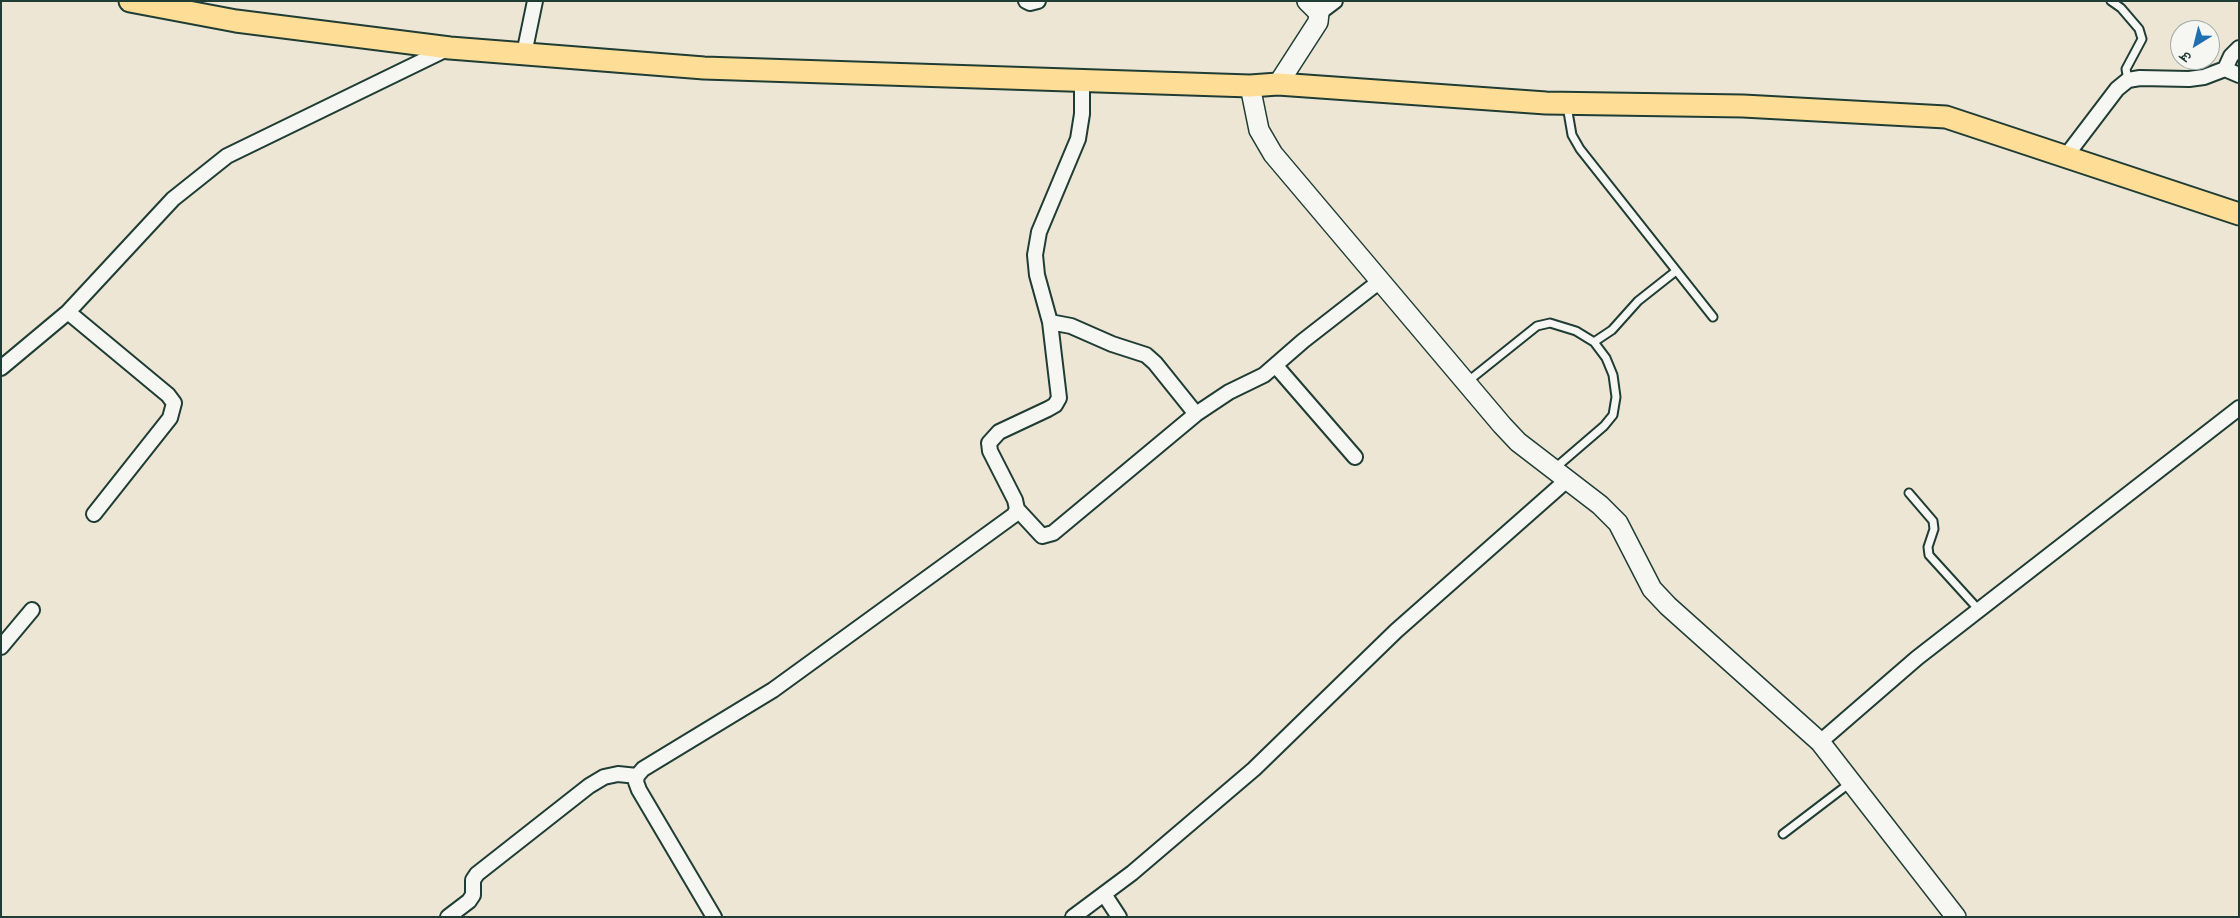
<!DOCTYPE html>
<html>
<head>
<meta charset="utf-8">
<style>
	body { margin:0 }
	#map { position:relative; width:2240px; height:918px; overflow:hidden; background:#ede6d5; font-family:Kalam,"Playpen Sans Deva",sans-serif }
	canvas { display:block }
	.frame { position:absolute; inset:0; border:2px solid #1f3d34; pointer-events:none }
	.north { position:absolute; left:2170px; top:20px; width:50px; height:50px; box-sizing:border-box; background:#f6f6f2; border:1px solid #a0aca6; border-radius:50%; rotate:216deg; font-size:14px; font-weight:700; line-height:20px; text-align:center; color:#1f3d34 }
	.north::after { content:''; display:block; margin:auto; width:18px; height:22px; background:#1f6fb2; clip-path:polygon(50% 0,100% 100%,50% 72%,0 100%) }
</style>
</head>
<body>
<div id="map">
<canvas width="2240" height="918"></canvas>
<div class="frame"></div>
<div class="north">उ</div>
</div>
<script>
const ctx = document.querySelector('canvas').getContext('2d');
ctx.lineJoin = 'round';
const poly = rows => new Path2D(rows.map(r => 'M' + r).join(''));
function stroke(path, color, width, dash) { ctx.strokeStyle = color; ctx.lineWidth = width; ctx.lineCap = dash ? 'butt' : 'round'; ctx.setLineDash(dash || []); ctx.stroke(path); }
const lane = poly([
	[2111,1,2121,8,2139,29,2142,39,2126,69,2128,80],
	[1567,106,1572,135,1580,149,1713,317],
	[1594,342,1612,330,1638,301,1676,271],
	[1467,382,1537,326,1550,323,1576,331,1594,342,1606,358,1613,375,1616,397,1613,415,1604,426,1554,469],
	[1909,493,1933,521,1934,529,1928,547,1929,555,1979,610],
	[1783,834,1850,783]
]);
const street = poly([
	[1026,1,1030,3,1038,1],
	[1319,13,1335,1],
	[524,54,535,1],
	[2225,69,2231,56,2239,48],
	[2066,156,2117,89,2128,80,2140,78,2189,79,2204,77,2225,69,2239,75],
	[1050,322,1071,326,1112,344,1146,355,1155,363,1196,414],
	[1276,366,1355,457],
	[1,368,68,312],
	[1017,509,1042,536,1053,533,1196,414,1229,392,1264,375,1303,341,1380,281],
	[94,514,170,418,174,403,168,395,68,312,173,199,227,156,447,49],
	[1,647,32,610],
	[1820,742,1917,658,2239,408],
	[1104,894,1119,917],
	[448,917,469,901,473,895,473,880,477,874,589,786,604,777,618,774,637,776],
	[714,917,639,790,636,782,637,776,643,769,773,690,1014,515,1017,509,1015,500,990,451,989,443,999,432,1048,409,1055,405,1059,398,1050,322,1037,275,1035,255,1039,232,1078,139,1082,114,1082,79],
	[1073,917,1132,873,1254,769,1396,631,1567,480]
]);
const secondary = poly([
	[1278,84,1318,22,1319,13,1307,1],
	[1250,86,1259,130,1273,154,1502,425,1518,442,1600,505,1618,523,1652,589,1668,606,1820,742,1956,917]
]);
const primary = poly([
	[130,1,236,21,450,48,704,68,1250,86,1278,84,1546,103,1743,106,1946,117,2239,214]
]);
stroke(lane, '#1f3d34', 11);
stroke(street, '#1f3d34', 18);
stroke(secondary, '#1f3d34', 22);
stroke(primary, '#1f3d34', 25);
stroke(lane, '#f6f6f2', 7);
stroke(street, '#f6f6f2', 14);
stroke(secondary, '#f6f6f2', 19);
stroke(primary, '#fedd96', 21);
</script>
</body>
</html>
